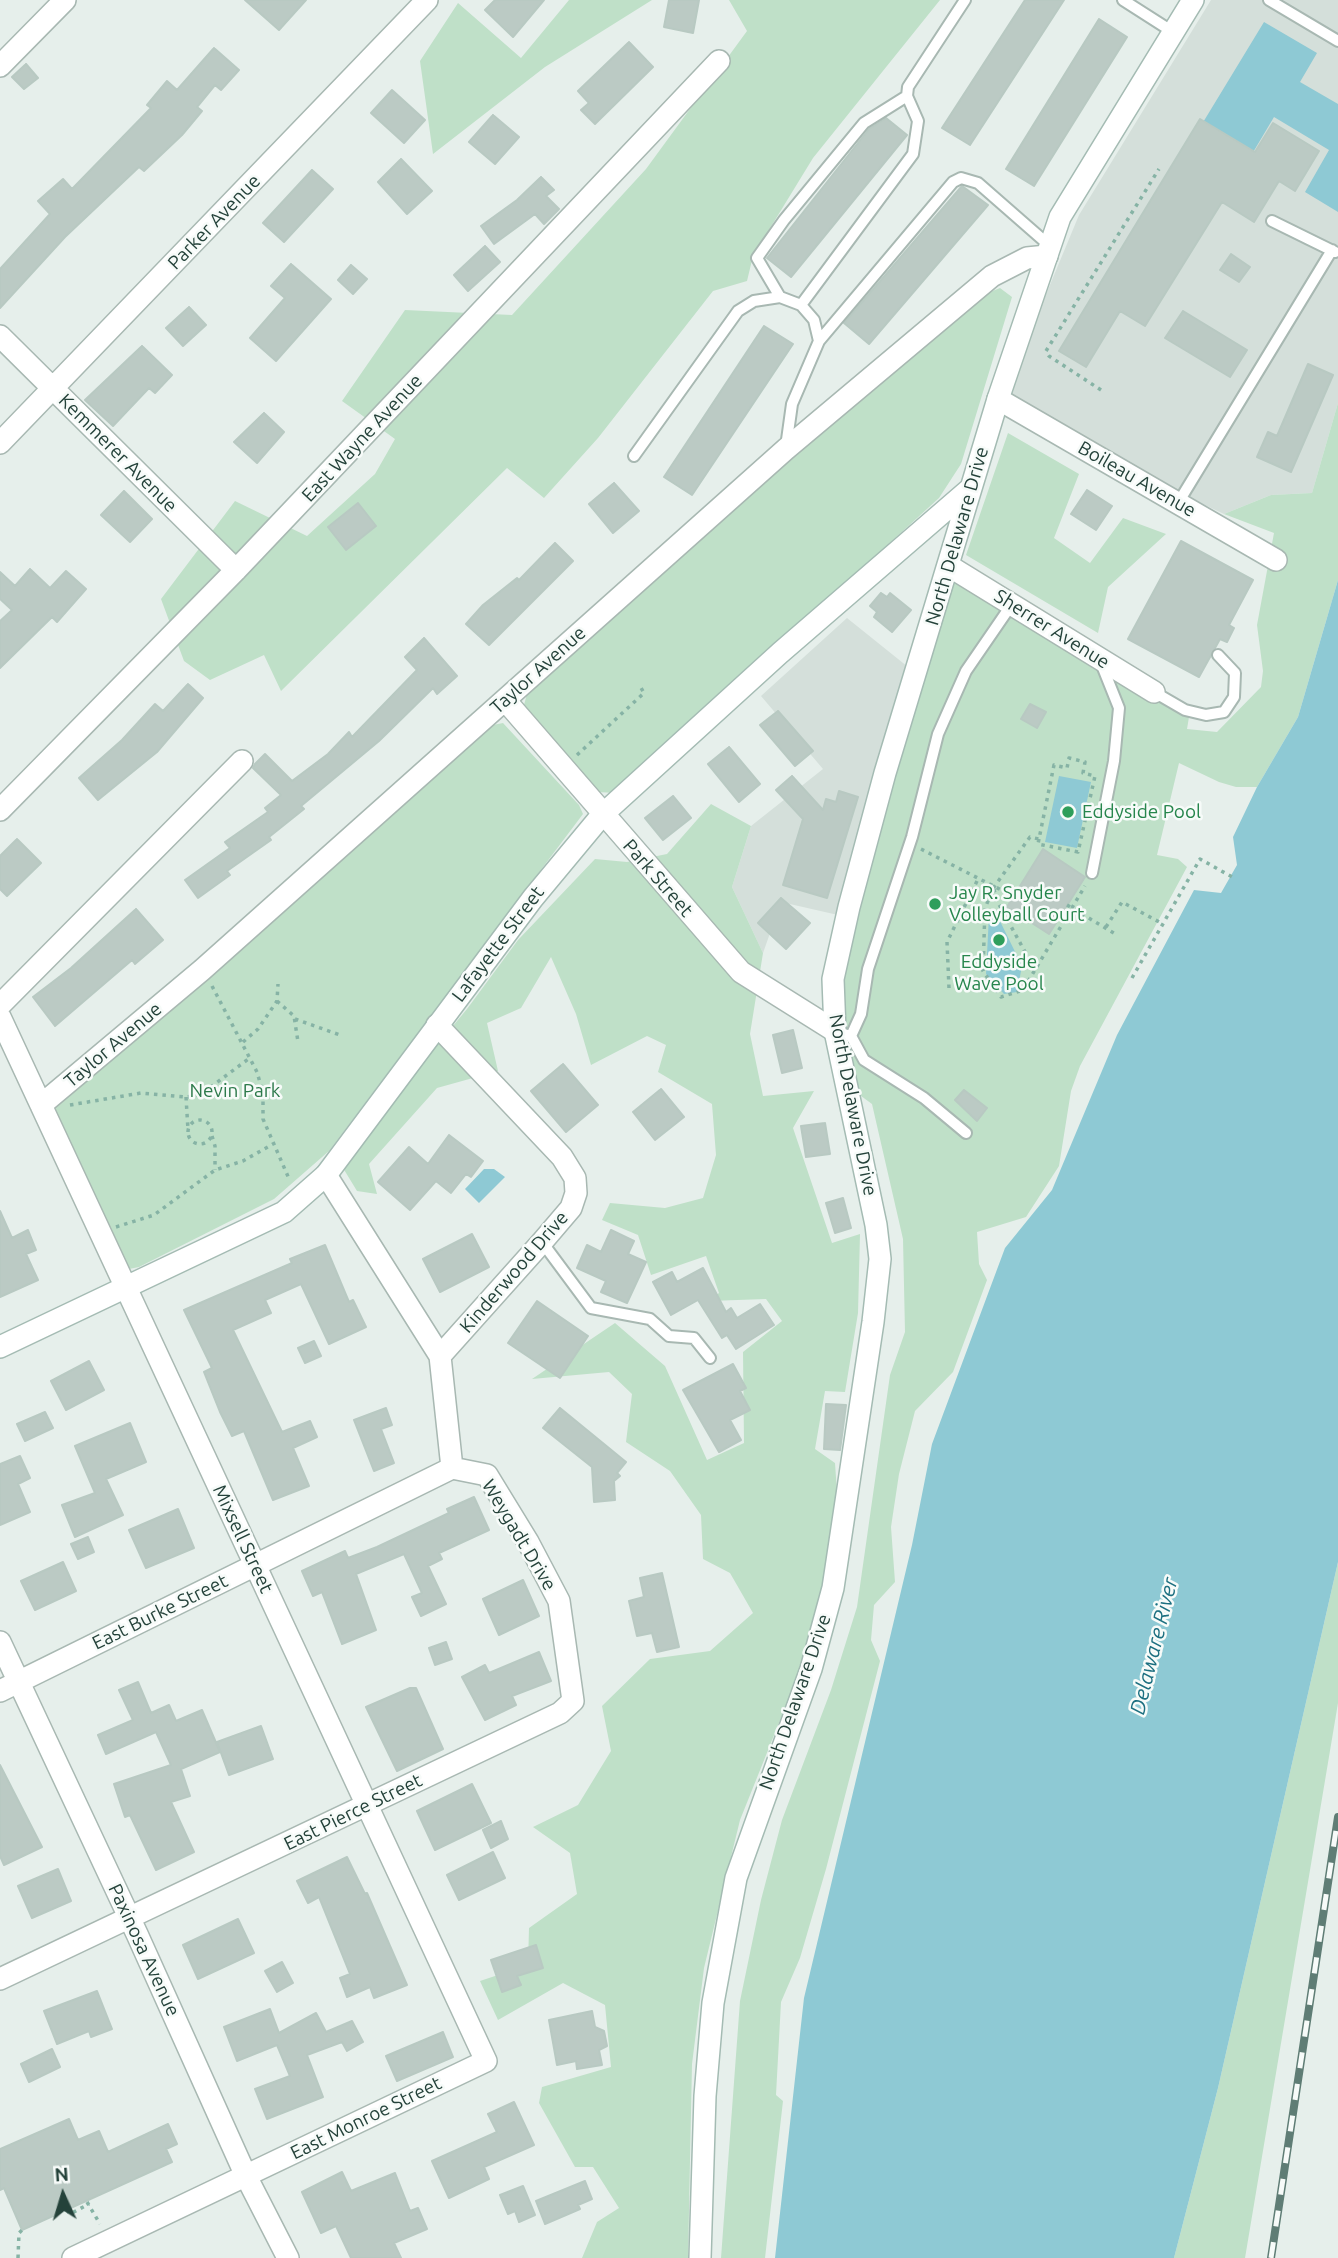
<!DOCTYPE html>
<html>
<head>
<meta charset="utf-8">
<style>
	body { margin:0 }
	#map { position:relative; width:1338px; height:2258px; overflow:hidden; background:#e6efeb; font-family:Ubuntu,sans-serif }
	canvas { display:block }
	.north { position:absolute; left:28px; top:2160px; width:70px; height:70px; -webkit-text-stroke:5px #f7fbf9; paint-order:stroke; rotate:356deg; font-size:19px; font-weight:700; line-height:28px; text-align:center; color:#24423a }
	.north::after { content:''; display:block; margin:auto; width:24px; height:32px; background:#24423a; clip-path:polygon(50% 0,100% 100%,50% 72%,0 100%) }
</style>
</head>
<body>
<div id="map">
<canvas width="1338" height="2258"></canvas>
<div class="north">N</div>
</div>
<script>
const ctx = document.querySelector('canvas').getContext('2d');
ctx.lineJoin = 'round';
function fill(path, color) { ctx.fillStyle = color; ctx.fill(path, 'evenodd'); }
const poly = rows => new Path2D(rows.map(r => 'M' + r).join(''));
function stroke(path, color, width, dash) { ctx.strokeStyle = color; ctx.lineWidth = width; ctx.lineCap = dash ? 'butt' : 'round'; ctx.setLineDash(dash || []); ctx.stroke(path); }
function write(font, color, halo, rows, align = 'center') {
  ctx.font = font + ' Ubuntu,sans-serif'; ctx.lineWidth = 5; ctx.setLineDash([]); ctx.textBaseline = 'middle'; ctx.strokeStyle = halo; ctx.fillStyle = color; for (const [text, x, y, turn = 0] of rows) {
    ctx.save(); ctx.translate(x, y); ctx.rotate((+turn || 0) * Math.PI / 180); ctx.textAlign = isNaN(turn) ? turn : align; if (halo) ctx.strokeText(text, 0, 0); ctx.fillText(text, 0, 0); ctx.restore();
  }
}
fill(poly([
	[1211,0,1338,0,1338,403,1312,493,1271,495,1224,514,1169,488,1010,393,1035,321,1079,215],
	[847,618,908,667,838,915,781,902,763,953,732,887,751,826,823,769,761,696]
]), '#d4dfda');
fill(poly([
	[569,0,652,0,545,67,433,154,420,61,458,3,521,58],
	[729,0,940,0,813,158,753,256,747,281,713,291,598,438,544,498,507,468,281,691,264,655,210,680,184,661,161,599,235,501,307,536,375,474,395,439,342,401,405,310,512,315,646,169,747,31],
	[1000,288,1012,297,961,464,939,498,616,793,597,792,529,714,524,705,528,690,865,395,985,294],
	[1338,403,1338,580,1298,717,1257,787,1236,787,1219,782,1179,763,1157,855,1178,859,1187,867,1080,1066,1071,1091,1059,1166,1026,1217,977,1232,979,1264,987,1280,953,1372,915,1411,899,1474,891,1527,895,1582,874,1605,871,1640,880,1661,826,1869,800,1958,781,2002,776,2095,783,2101,765,2258,721,2258,740,2001,761,1900,782,1820,831,1690,857,1607,890,1375,905,1332,903,1239,872,1104,846,1085,833,979,949,566,1189,717,1187,729,1217,732,1261,687,1263,671,1257,625,1274,533,1224,514,1271,495,1312,493],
	[1008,433,1079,474,1054,538,1090,563,1123,518,1166,534,1108,587,1098,633,966,555],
	[503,723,579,805,583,814,329,1151,274,1199,139,1267,129,1269,52,1108,476,739,493,725],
	[711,804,751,826,732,887,763,953,750,1034,763,1096,814,1091,793,1128,832,1243,860,1234,858,1313,845,1392,825,1391,815,1449,835,1463,838,1507,809,1648,740,1820,704,1968,692,2064,688,2258,582,2258,597,2222,619,2208,593,2167,575,2167,539,2103,542,2087,611,2067,605,2005,563,1983,498,2020,480,1981,528,1965,529,1928,577,1894,570,1853,533,1827,578,1805,611,1751,602,1706,650,1659,710,1651,753,1613,730,1573,703,1559,701,1515,670,1471,626,1442,632,1394,609,1372,532,1379,615,1323,665,1366,707,1460,744,1443,743,1352,782,1321,766,1299,709,1301,719,1293,706,1256,651,1275,638,1235,602,1220,610,1203,665,1208,703,1198,716,1155,712,1104,658,1072,666,1045,647,1036,591,1065,576,1014,551,957,521,1008,487,1023,498,1071,437,1088,369,1164,377,1194,357,1191,343,1168,379,1115,467,1009,518,940,595,859,627,862,667,854],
	[1338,1562,1338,1703,1245,2258,1174,2258,1218,2088]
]), '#bfe0c8');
fill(poly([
	[1264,22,1317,53,1300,82,1338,104,1338,212,1305,192,1329,150,1274,117,1252,154,1202,124],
	[1338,580,1338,1562,1218,2088,1174,2258,775,2258,804,1998,912,1545,932,1444,1005,1248,1052,1190,1117,1035,1194,890,1221,893,1237,865,1233,837,1257,787,1298,717],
	[1059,776,1091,782,1077,848,1045,842],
	[989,915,997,915,1022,966,1017,992,1004,994,986,974],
	[484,1169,494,1169,505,1177,479,1203,465,1189]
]), '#8ec9d4');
const building = poly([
	[245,0,306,0,279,30,245,0],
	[495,0,544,0,513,37,485,10,495,0],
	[669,0,699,0,693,33,664,27,669,0],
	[1025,0,1064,0,970,145,942,128,1025,0],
	[1099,19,1127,37,1034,186,1006,169,1099,19],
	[629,42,653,67,595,124,581,110,589,103,578,91,629,42],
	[214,48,239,70,221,90,215,85,197,107,202,111,182,135,144,171,139,167,65,237,0,308,0,269,50,214,38,201,63,179,72,189,151,108,147,105,167,81,177,90,214,48],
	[26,64,38,78,24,89,12,77,26,64],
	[392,90,425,120,404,143,371,113,392,90],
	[493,115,519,137,495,164,469,142,493,115],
	[886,118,907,135,791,277,767,258,869,129,886,118],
	[1200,119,1255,152,1273,123,1319,151,1295,191,1279,181,1254,222,1222,202,1145,326,1120,311,1086,367,1059,351,1200,119],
	[401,159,432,191,407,214,378,182,401,159],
	[312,170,333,189,284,242,263,223,312,170],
	[541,177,554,190,546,196,559,209,544,224,535,214,494,244,481,226,517,200,541,177],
	[962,186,988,205,869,344,844,323,962,186],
	[485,246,500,262,468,291,454,275,485,246],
	[1231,254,1250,267,1239,282,1220,270,1231,254],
	[291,264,331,299,276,361,250,338,285,298,271,286,291,264],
	[351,265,367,279,353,294,338,280,351,265],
	[189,307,206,325,183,346,166,328,189,307],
	[1183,311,1247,350,1230,377,1165,338,1183,311],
	[764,326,793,344,692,495,664,477,764,326],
	[142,346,172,375,155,393,149,388,113,426,85,400,142,346],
	[1308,364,1333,375,1291,472,1257,457,1268,432,1277,436,1308,364],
	[264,413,284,432,257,463,234,442,264,413],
	[614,483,639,511,613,533,589,504,614,483],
	[1087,490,1112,506,1096,530,1071,514,1087,490],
	[124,491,152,519,130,542,101,515,124,491],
	[358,503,376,526,346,550,328,527,358,503],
	[1181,541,1253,580,1229,625,1234,628,1227,642,1220,639,1199,677,1128,639,1181,541],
	[555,543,573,561,489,645,466,624,483,605,517,578,519,580,555,543],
	[30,569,50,588,66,571,86,589,57,622,52,617,0,668,0,621,12,610,0,599,0,572,15,586,30,569],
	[881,593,887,597,890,593,911,610,892,632,874,617,877,612,870,606,881,593],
	[424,638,457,676,437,694,433,688,379,741,301,806,304,809,269,837,271,840,227,871,230,875,198,898,185,880,230,848,225,842,268,812,265,808,281,795,253,768,255,764,265,754,292,781,328,754,349,732,352,737,417,670,405,657,424,638],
	[188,684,203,698,157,752,98,800,79,778,122,740,155,704,163,711,188,684],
	[1030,704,1046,712,1037,728,1021,719,1030,704],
	[778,711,813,751,795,766,760,725,778,711],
	[729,747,760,784,739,802,708,764,729,747],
	[792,776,823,810,826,799,836,802,839,791,858,797,827,898,783,885,803,819,776,790,792,776],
	[673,796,691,818,663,840,645,818,673,796],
	[17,839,41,863,7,896,0,889,0,856,17,839],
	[1043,849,1085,877,1049,934,1007,907,1043,849],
	[781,898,810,923,786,949,758,923,781,898],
	[136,909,163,940,135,964,132,960,55,1026,33,997,71,968,136,909],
	[793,1030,802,1068,782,1073,773,1035,793,1030],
	[563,1064,598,1105,566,1132,531,1091,563,1064],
	[661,1089,684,1117,655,1140,633,1112,661,1089],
	[964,1090,987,1108,977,1121,955,1100,964,1090],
	[825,1123,830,1154,806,1157,801,1126,825,1123],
	[449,1135,483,1161,471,1177,466,1174,451,1193,436,1181,410,1210,378,1182,409,1147,428,1164,449,1135],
	[843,1198,851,1228,835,1233,826,1203,843,1198],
	[0,1211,12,1238,28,1230,36,1250,26,1254,38,1280,0,1297,0,1211],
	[611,1230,634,1241,628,1254,646,1262,627,1303,601,1292,606,1281,577,1268,587,1245,601,1252,611,1230],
	[472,1234,489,1267,440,1292,423,1259,472,1234],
	[325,1245,349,1302,353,1300,366,1327,329,1344,301,1284,265,1300,271,1313,233,1330,282,1432,310,1421,317,1437,293,1448,309,1486,273,1500,244,1431,232,1436,220,1412,204,1372,212,1368,184,1310,292,1263,290,1259,325,1245],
	[703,1268,726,1312,731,1308,737,1318,760,1304,774,1325,736,1349,727,1335,722,1338,698,1300,671,1315,653,1282,672,1272,677,1282,703,1268],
	[537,1301,588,1336,560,1378,508,1343,537,1301],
	[314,1341,321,1356,305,1363,298,1348,314,1341],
	[89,1361,104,1390,66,1410,51,1381,89,1361],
	[733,1364,746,1388,740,1391,750,1410,730,1420,741,1440,719,1452,683,1390,733,1364],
	[826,1404,846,1405,840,1450,824,1449,826,1404],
	[386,1408,392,1425,381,1429,394,1463,374,1471,354,1420,386,1408],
	[560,1408,626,1462,617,1473,620,1476,614,1481,615,1500,594,1502,592,1467,543,1428,560,1408],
	[45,1412,53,1428,25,1441,17,1424,45,1412],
	[130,1423,146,1462,106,1479,123,1515,75,1537,62,1505,95,1493,75,1446,130,1423],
	[20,1456,30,1478,18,1484,30,1512,0,1525,0,1464,20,1456],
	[474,1497,489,1530,439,1553,442,1559,428,1566,446,1604,421,1616,412,1597,422,1593,404,1554,356,1574,376,1630,342,1644,322,1592,313,1596,302,1571,345,1551,348,1558,377,1547,449,1513,447,1509,474,1497],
	[178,1509,194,1548,146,1568,129,1530,178,1509],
	[88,1537,94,1552,78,1559,71,1544,88,1537],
	[63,1562,76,1591,35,1610,21,1581,63,1562],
	[662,1573,679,1647,657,1652,652,1633,637,1636,629,1601,644,1597,640,1578,662,1573],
	[523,1580,539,1616,499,1635,483,1599,523,1580],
	[446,1642,452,1659,435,1665,429,1648,446,1642],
	[539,1652,551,1681,512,1696,516,1705,485,1720,462,1677,485,1665,489,1673,539,1652],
	[138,1682,151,1713,169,1705,176,1721,202,1710,220,1752,181,1769,190,1796,171,1802,194,1852,156,1870,130,1815,125,1817,114,1784,171,1765,156,1732,106,1754,98,1735,133,1720,119,1690,138,1682],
	[410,1688,416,1688,443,1749,397,1771,366,1707,410,1688],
	[261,1726,273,1759,229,1775,217,1742,261,1726],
	[0,1765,42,1847,4,1865,0,1856,0,1765],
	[472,1784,491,1823,435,1850,417,1811,472,1784],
	[501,1821,508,1839,491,1848,483,1830,501,1821],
	[493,1852,505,1878,459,1900,447,1875,493,1852],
	[347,1857,365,1894,367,1893,407,1985,374,1998,370,1987,347,1997,340,1978,350,1974,319,1897,308,1903,297,1881,347,1857],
	[58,1869,71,1901,32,1918,18,1886,58,1869],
	[238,1919,254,1953,198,1979,183,1945,238,1919],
	[536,1945,543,1968,517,1976,521,1985,502,1992,491,1960,536,1945],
	[282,1962,293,1983,277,1992,265,1971,282,1962],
	[97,1991,112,2029,91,2037,89,2031,57,2044,44,2011,97,1991],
	[270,2009,279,2033,316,2013,326,2032,352,2021,363,2042,347,2051,342,2042,307,2055,323,2097,267,2119,255,2089,290,2076,277,2045,237,2061,224,2027,270,2009],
	[592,2011,595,2027,604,2031,607,2046,599,2050,602,2065,577,2069,576,2061,557,2065,549,2020,592,2011],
	[443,2032,453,2057,397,2081,386,2056,443,2032],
	[52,2049,60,2067,29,2082,21,2064,52,2049],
	[514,2102,534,2145,484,2167,489,2179,449,2198,432,2161,497,2132,488,2114,514,2102],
	[69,2119,78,2140,99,2131,108,2152,168,2124,177,2144,166,2149,172,2162,22,2230,4,2188,0,2190,0,2149,69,2119],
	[342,2172,351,2191,395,2173,410,2211,418,2208,427,2229,394,2243,401,2258,351,2258,336,2226,321,2233,302,2192,342,2172],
	[585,2181,592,2199,578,2205,580,2209,545,2224,536,2201,585,2181],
	[523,2186,535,2215,519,2222,515,2211,508,2214,500,2195,523,2186]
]);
fill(building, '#bbcac4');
stroke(building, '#b8c9c2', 2);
const lane = poly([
	[1123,0,1173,32],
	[1269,0,1338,41],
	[1272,221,1335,252],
	[780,297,757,258,784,220,864,123,907,96],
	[801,305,913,154,918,121,907,96,908,87,965,0],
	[819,341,953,182,961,178,978,183,1050,246],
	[634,456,738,311,754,301,780,297,801,305,814,320,819,341,792,404,786,447],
	[1178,503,1332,250],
	[1154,692,1185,710,1206,715,1224,712,1234,697,1235,673,1218,655],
	[1092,873,1114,761,1119,708,1101,663],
	[844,1034,851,1036,864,1060,924,1098,966,1133],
	[851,1036,861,1014,868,969,912,837,938,734,966,671,1012,604],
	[542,1242,591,1308,650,1319,669,1336,694,1338,710,1358]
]);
const street = poly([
	[0,66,65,0],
	[0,336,236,570],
	[998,399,1276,560],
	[0,443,427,0],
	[949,566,1154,692],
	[505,700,741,972,835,1031],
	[0,810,236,570,719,61],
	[0,1005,242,761],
	[0,1017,486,2061,73,2258],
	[437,1025,562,1157,575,1178,576,1193,571,1208,542,1242,440,1356],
	[41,1105,202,970,786,449,992,276,1027,258,1047,256],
	[326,1175,440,1356,452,1468],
	[0,1642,137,1934,246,2176,288,2258],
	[0,1691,452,1468],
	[0,1979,560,1713,573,1701,559,1601,528,1542,487,1475,452,1468]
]);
const secondary = poly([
	[0,1347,284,1212,326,1175,533,898,602,815,780,653,971,488],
	[700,2258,705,2096,713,2003,736,1878,811,1669,833,1588,873,1322,880,1259,876,1225,835,1031,833,979,849,907,885,773,998,399,1060,217,1193,0]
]);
stroke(lane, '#a8b8b2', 14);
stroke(street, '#a8b8b2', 24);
stroke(secondary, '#a4bbb3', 24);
stroke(poly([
	[1101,390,1049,356,1046,351,1159,169],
	[577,755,644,693,640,686],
	[1039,839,1038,844,1078,852,1095,776,1083,773,1085,762,1069,758,1067,768,1054,765,1039,839,1030,837,994,887,985,908,983,971,1001,997,1023,990,1085,886],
	[921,849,1013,896],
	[994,889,996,899,1035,970],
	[1067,905,1117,935],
	[1106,927,1122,902,1163,924],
	[1132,978,1200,859,1234,878],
	[212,986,257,1072,263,1093,263,1119,290,1181],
	[949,988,947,942,978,879],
	[277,1001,294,1016,298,1042],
	[295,1019,340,1035],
	[243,1042,258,1029,277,1001,278,984],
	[186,1097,188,1130],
	[70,1105,141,1093,186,1097,200,1095,251,1057],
	'188 1132a12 12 0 1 1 24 0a12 12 0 1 1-24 0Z',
	[212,1136,215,1146,215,1170],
	[116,1227,154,1215,215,1170,243,1161,273,1144],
	[87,2202,100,2224],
	[67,2210,70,2214,89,2204],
	[18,2258,19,2233,22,2230]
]), '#86b3a5', 3.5, [3.5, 5]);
stroke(lane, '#fff', 10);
stroke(street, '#fff', 21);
stroke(secondary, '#fff', 21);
const rail = poly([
	[1271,2258,1338,1817]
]);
stroke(rail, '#5f7d75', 8);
stroke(rail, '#f7fbf9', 5, [16]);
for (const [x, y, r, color] of [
	[1068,812,7,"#2e9e5b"],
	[935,904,7,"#2e9e5b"],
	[999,940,7,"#2e9e5b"]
]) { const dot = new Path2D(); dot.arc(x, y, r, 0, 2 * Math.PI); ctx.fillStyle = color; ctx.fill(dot); stroke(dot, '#f7fbf9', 2.5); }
write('19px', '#24423a', '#f7fbf9', [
	["Parker Avenue",214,222,-46],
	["East Wayne Avenue",362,438,-47],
	["Kemmerer Avenue",118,453,45],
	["Boileau Avenue",1137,479,30],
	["North Delaware Drive",957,536,-74],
	["Sherrer Avenue",1052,629,32],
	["Taylor Avenue",538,670,-42],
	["Park Street",658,878,49],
	["Lafayette Street",498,944,-53],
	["Taylor Avenue",113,1045,-40],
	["North Delaware Drive",853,1105,79],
	["Kinderwood Drive",514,1272,-49],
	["Weygadt Drive",519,1535,59],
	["Mixsell Street",243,1539,65],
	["East Burke Street",160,1612,-26],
	["North Delaware Drive",795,1702,-71],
	["East Pierce Street",353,1812,-26],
	["Paxinosa Avenue",144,1950,65],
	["East Monroe Street",366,2118,-26]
]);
write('19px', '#27864d', '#f7fbf9', [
	["Eddyside Pool",1082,812],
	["Jay R. Snyder",949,893],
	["Volleyball Court",949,915],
	["Eddyside",999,962,"center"],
	["Wave Pool",999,984,"center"]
], 'left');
write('19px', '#2d7a4b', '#f7fbf9', [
	["Nevin Park",235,1091]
]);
write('italic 21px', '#1c6f80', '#f7fbf9', [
	["Delaware River",1154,1646,-76]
]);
</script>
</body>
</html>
